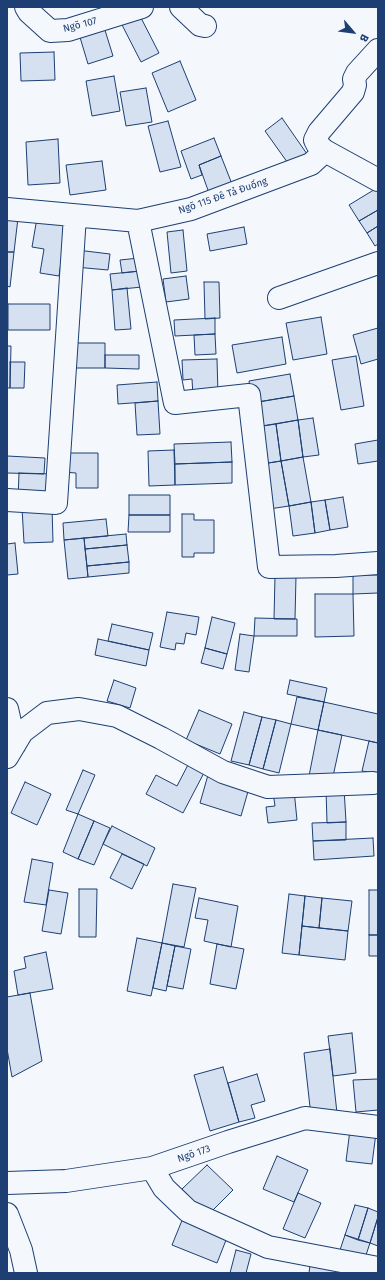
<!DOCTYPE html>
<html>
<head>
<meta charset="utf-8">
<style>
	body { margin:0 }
	#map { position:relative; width:385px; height:1280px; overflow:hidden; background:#f4f7fb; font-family:"Fira Sans",sans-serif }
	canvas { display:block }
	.frame { position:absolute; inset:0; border:8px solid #1d3f73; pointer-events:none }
	.north { position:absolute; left:333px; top:12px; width:40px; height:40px; -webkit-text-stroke:3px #f4f7fb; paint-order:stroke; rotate:118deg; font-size:11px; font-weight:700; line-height:16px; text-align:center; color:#1d3f73 }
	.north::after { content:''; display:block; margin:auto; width:14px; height:18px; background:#1d3f73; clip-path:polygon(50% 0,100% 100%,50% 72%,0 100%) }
</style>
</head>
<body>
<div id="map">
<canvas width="385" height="1280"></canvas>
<div class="frame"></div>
<div class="north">B</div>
</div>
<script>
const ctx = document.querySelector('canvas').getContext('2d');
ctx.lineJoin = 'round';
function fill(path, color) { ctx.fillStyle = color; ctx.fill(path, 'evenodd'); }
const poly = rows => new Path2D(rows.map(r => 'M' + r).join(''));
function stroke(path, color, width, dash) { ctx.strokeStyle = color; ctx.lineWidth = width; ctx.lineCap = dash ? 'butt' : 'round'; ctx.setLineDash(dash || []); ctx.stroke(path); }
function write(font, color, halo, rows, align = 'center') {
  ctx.font = font + ' "Fira Sans",sans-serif'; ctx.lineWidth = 3; ctx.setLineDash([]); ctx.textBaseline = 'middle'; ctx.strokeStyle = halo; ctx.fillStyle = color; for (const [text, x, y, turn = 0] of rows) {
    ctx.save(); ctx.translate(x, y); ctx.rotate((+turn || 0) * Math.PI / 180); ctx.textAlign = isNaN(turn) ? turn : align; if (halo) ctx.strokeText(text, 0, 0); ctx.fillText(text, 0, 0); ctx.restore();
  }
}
const building = poly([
	[138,12,159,53,141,62,120,21,138,12],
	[104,27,113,56,88,64,79,34,104,27],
	[54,52,55,80,21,81,20,53,54,52],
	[180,61,196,100,168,112,152,73,180,61],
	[114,76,120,111,92,116,86,81,114,76],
	[146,88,152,122,126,126,120,92,146,88],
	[282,118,307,154,290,166,265,131,282,118],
	[168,121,181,167,160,172,148,126,168,121],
	[214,138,221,156,199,165,202,175,191,179,181,151,214,138],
	[58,139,60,183,28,185,26,142,58,139],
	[221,156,232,184,209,193,199,165,221,156],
	[102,161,106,190,70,195,66,165,102,161],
	[377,188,378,190,378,210,359,221,349,205,377,188],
	[378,210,378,226,367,233,359,221,378,210],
	[7,217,18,218,14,252,7,252,7,217],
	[37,218,67,222,59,276,40,273,44,249,32,247,37,218],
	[378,226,378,244,375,246,367,233,378,226],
	[244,227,247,244,210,251,207,234,244,227],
	[183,230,187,271,171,273,167,232,183,230],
	[77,250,110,254,108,270,75,267,77,250],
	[7,252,14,252,10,287,7,286,7,252],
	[139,258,140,271,122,273,120,260,139,258],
	[140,271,142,287,112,290,110,274,140,271],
	[186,276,189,299,166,302,163,279,186,276],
	[204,282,219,282,220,318,205,319,204,282],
	[127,288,131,329,115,330,112,290,127,288],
	[8,304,50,304,50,330,8,330,8,304],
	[321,317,327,354,293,360,286,323,321,317],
	[215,318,215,334,175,336,174,320,215,318],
	[378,328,378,359,361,364,353,335,378,328],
	[215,334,216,354,195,355,194,335,215,334],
	[282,337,286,364,237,373,232,345,282,337],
	[72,343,105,343,105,368,71,368,72,343],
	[7,346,11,346,10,388,7,388,7,346],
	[105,355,139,355,139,369,105,368,105,355],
	[356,356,364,406,341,410,332,360,356,356],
	[217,359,218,394,193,396,192,379,183,380,182,360,217,359],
	[10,362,25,362,24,388,10,388,10,362],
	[290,374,294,396,252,403,249,381,290,374],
	[157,382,158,401,118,404,117,385,157,382],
	[294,396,298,420,256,427,252,403,294,396],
	[158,401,160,434,137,435,135,403,158,401],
	[313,418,319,455,303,457,298,420,313,418],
	[298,420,303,457,281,461,276,424,298,420],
	[276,424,281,461,262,464,256,427,276,424],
	[378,440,378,461,358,464,355,444,378,440],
	[231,442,232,462,175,464,174,444,231,442],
	[174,450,175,485,149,486,148,451,174,450],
	[63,453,98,453,98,488,76,488,76,473,63,472,63,453],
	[7,456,45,458,44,474,7,473,7,456],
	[303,457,311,502,289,506,281,461,303,457],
	[281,461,289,506,269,509,262,464,281,461],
	[232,462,232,483,175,485,175,464,232,462],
	[19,473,53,474,53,500,18,500,19,473],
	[129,495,170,495,170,515,129,515,129,495],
	[343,497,348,527,330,530,325,500,343,497],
	[325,500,330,530,315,533,311,502,325,500],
	[311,502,315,533,293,536,289,506,311,502],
	[52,507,53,542,24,543,22,508,52,507],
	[182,514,194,514,194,520,214,520,214,553,194,553,194,557,182,557,182,514],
	[129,515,170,515,170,532,128,532,129,515],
	[106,519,108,536,64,540,63,523,106,519],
	[126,534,127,545,85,549,84,538,126,534],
	[84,538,88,577,68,579,64,540,84,538],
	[15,543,18,574,7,575,7,544,15,543],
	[127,545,129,562,87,566,85,549,127,545],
	[129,562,129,573,88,577,87,566,129,562],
	[353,575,378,575,378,593,353,594,353,575],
	[275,576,296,576,295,619,274,619,275,576],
	[315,594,353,594,354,636,315,637,315,594],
	[167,612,199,617,196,635,186,633,184,644,176,643,175,650,160,647,167,612],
	[212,617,235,623,227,654,205,648,212,617],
	[255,618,297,619,297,636,254,636,255,618],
	[112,624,153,633,149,650,108,641,112,624],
	[240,634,254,636,249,672,235,670,240,634],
	[98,639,149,650,146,666,95,655,98,639],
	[205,648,227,654,223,669,201,663,205,648],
	[114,680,136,688,130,708,107,701,114,680],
	[290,680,327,688,324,702,287,694,290,680],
	[297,697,324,702,318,730,291,724,297,697],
	[324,702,378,714,378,743,318,730,324,702],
	[199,710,232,724,220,754,186,740,199,710],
	[244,712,262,717,249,765,231,761,244,712],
	[262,717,276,720,263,769,249,765,262,717],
	[276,720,291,724,279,773,263,769,276,720],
	[318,730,342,735,332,781,309,776,318,730],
	[369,741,378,743,378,774,362,771,369,741],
	[190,761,206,769,183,813,146,794,156,775,177,786,190,761],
	[83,770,95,775,78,814,66,810,83,770],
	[208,775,249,788,241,816,200,803,208,775],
	[25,782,51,794,37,825,11,813,25,782],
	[344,788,346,822,327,823,326,789,344,788],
	[294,790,297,820,268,823,266,807,275,806,273,792,294,790],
	[78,814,94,821,78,859,63,852,78,814],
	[94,821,110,828,94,865,78,859,94,821],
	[346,822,346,840,313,841,312,823,346,822],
	[112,826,155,848,147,866,103,844,112,826],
	[373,838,374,856,314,860,313,841,373,838],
	[122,854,144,864,132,889,110,878,122,854],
	[32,859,53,863,46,905,24,902,32,859],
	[173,884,196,888,184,947,162,943,173,884],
	[79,889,97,889,96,937,79,937,79,889],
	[49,890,68,893,61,934,42,931,49,890],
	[369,890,378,890,378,935,369,935,369,890],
	[289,894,305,896,299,955,282,953,289,894],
	[305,896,322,898,319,928,302,926,305,896],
	[199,898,238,906,231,947,204,941,208,920,195,918,199,898],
	[322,898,352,901,348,931,319,928,322,898],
	[302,926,348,931,345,960,299,955,302,926],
	[369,935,378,935,378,956,369,956,369,935],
	[137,938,162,943,151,996,127,991,137,938],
	[162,943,175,946,166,991,153,988,162,943],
	[217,944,244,949,236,989,210,984,217,944],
	[175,946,191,949,183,989,167,986,175,946],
	[46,952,53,989,18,995,14,971,26,968,24,957,46,952],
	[30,993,42,1061,12,1077,7,1049,7,997,30,993],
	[352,1033,356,1073,333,1076,328,1036,352,1033],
	[330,1049,337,1113,311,1116,304,1053,330,1049],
	[223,1067,239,1122,210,1131,194,1075,223,1067],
	[257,1074,265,1101,251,1105,255,1118,239,1122,228,1083,257,1074],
	[378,1079,378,1110,356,1112,353,1080,378,1079],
	[350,1130,376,1133,372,1164,346,1161,350,1130],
	[277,1156,308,1170,294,1202,263,1189,277,1156],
	[207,1165,233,1190,208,1215,182,1189,207,1165],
	[298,1193,321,1203,305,1238,283,1229,298,1193],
	[355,1205,368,1208,358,1240,345,1235,355,1205],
	[368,1208,378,1212,378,1217,370,1243,358,1240,368,1208],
	[378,1217,378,1246,370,1243,378,1217],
	[183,1218,228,1235,217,1263,172,1245,183,1218],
	[345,1235,370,1243,364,1261,339,1253,345,1235],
	[236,1250,251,1254,246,1273,230,1273,236,1250],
	[310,1265,343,1270,343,1273,309,1273,310,1265]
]);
fill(building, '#d5e0f0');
stroke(building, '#1d3f73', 1);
const minor = poly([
	[26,7,29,12,50,31,68,30,142,7],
	[181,7,200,25,205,26],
	[325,151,317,144,315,140,319,132,353,92,355,85,354,79,357,73,378,50],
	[7,209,138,221,191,209,311,164,325,151,378,180],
	[138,221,175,403,249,395,269,567,336,566,378,563],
	[279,298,378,263],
	[7,500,56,503,75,216],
	[7,709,15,744],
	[7,757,22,732,47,713,79,709,117,716,161,738,223,772,268,787,373,783],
	[152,1168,164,1188,188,1211,268,1247,378,1268],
	[7,1183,66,1181,152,1168,228,1142,305,1118,378,1127],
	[7,1214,21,1250,26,1273]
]);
stroke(minor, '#1d3f73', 24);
stroke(minor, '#f4f7fb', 22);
write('10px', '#1d3f73', '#f4f7fb', [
	["Ngõ 107",80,25,-14],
	["Ngõ 115 Đê Tả Đuống",223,196,-19],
	["Ngõ 173",194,1154,-19]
]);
</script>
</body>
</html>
